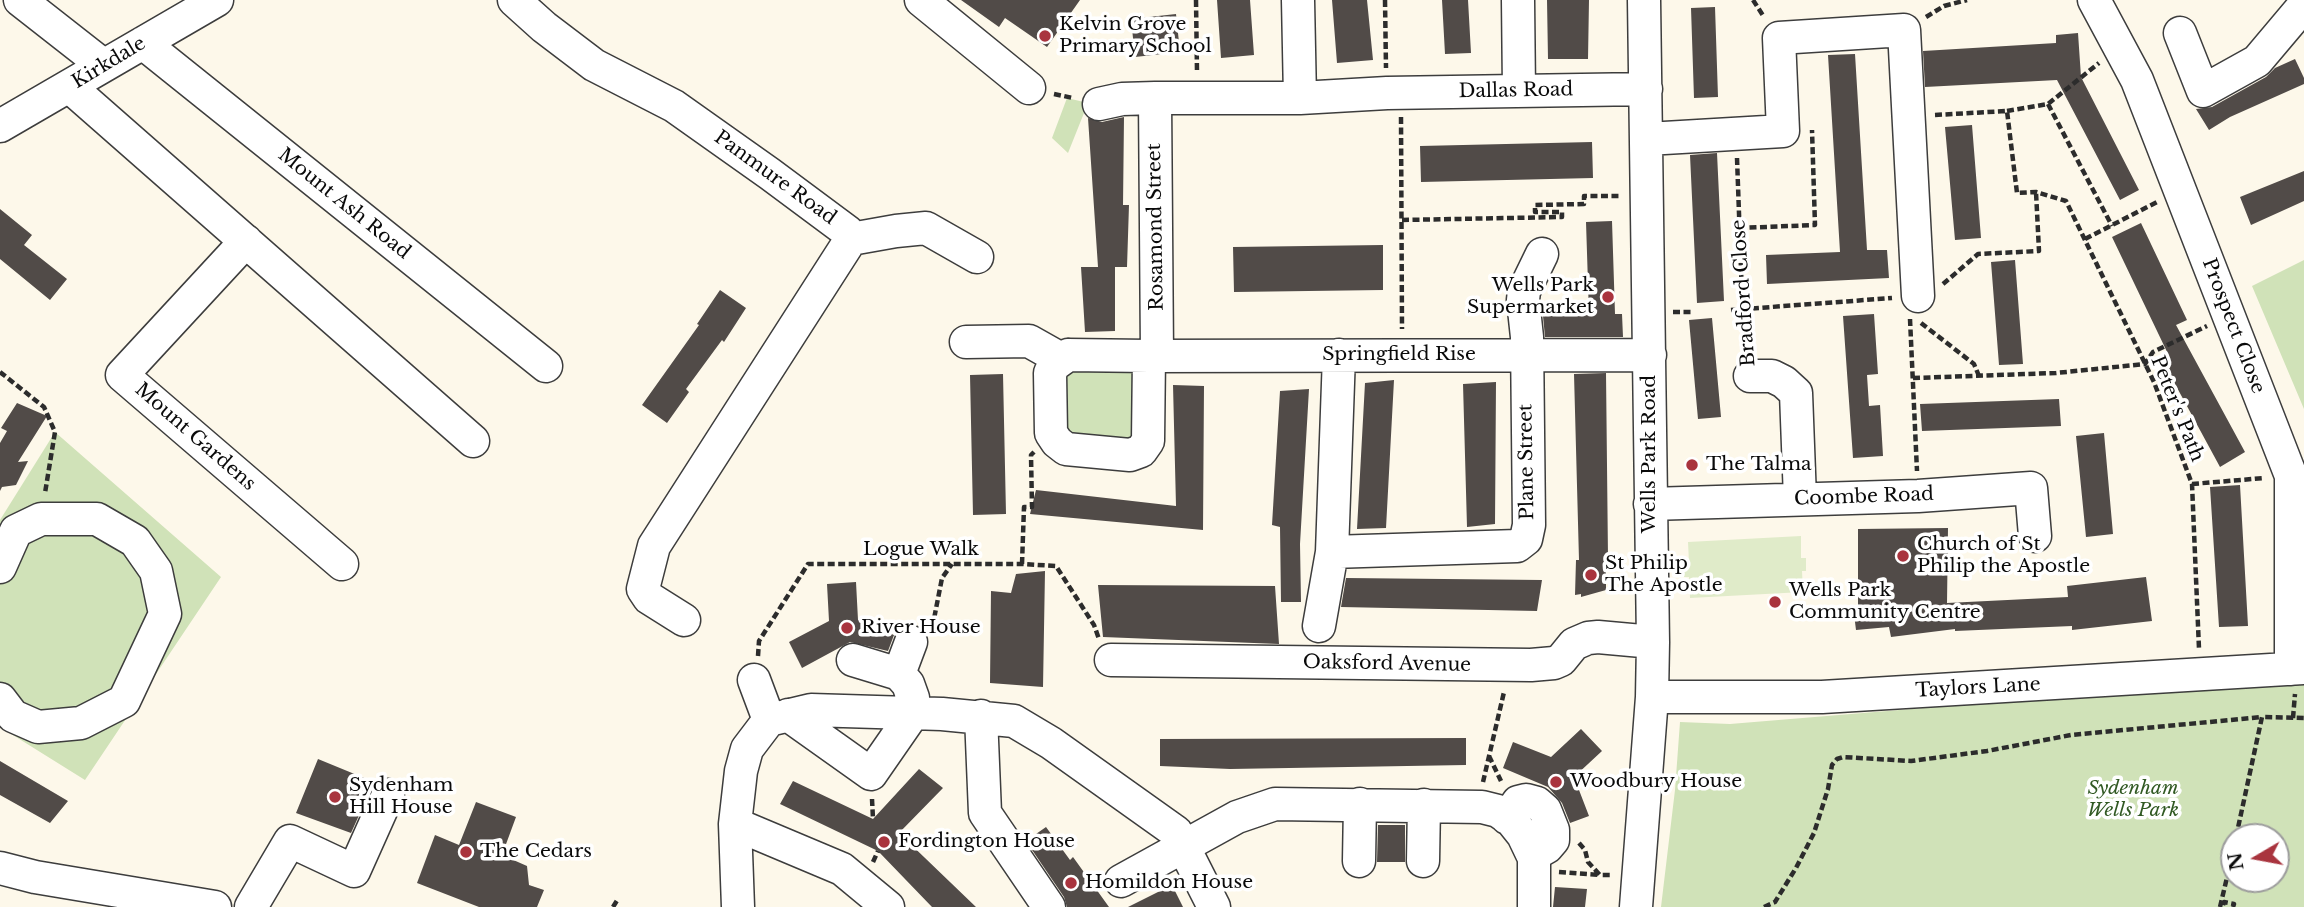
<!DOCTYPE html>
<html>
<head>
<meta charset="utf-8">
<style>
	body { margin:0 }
	#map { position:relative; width:2304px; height:907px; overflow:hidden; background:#fdf8ea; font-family:"Libre Baskerville",serif }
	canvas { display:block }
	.north { position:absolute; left:2220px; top:823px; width:70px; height:70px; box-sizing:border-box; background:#fff; border:2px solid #9d9d9d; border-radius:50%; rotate:260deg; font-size:19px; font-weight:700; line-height:28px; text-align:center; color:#0a0a0a }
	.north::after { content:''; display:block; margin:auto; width:24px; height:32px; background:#a9343e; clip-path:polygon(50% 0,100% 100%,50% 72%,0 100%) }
</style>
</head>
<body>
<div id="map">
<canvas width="2304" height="907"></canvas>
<div class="north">N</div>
</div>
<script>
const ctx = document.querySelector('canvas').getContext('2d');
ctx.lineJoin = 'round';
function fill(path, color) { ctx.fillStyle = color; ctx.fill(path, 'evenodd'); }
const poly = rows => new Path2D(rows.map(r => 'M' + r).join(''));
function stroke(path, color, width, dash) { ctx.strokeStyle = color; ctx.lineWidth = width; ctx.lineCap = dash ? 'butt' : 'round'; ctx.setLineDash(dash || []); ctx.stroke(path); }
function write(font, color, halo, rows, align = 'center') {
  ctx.font = font + ' "Libre Baskerville",serif'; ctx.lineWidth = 7; ctx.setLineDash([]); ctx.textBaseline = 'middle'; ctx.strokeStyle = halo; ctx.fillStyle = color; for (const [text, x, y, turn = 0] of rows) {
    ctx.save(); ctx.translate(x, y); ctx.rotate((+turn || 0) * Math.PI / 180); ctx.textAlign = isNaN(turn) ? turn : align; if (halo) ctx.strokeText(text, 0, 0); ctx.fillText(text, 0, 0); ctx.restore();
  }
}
fill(poly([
	[1067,98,1088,103,1068,153,1052,138],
	[2304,260,2304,409,2252,286],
	[1129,368,1137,375,1139,426,1130,440,1072,436,1065,432,1063,375,1069,370],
	[55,432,221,577,85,780,0,727,0,520],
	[2304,683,2304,907,1661,907,1675,790,1680,722,1730,724,2081,695],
	[2234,837,2276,837,2276,879,2234,879]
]), '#d0e2b8');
fill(poly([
	[1801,536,1801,558,1806,558,1806,571,1802,571,1803,592,1690,598,1689,577,1684,577,1684,563,1689,563,1688,542]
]), '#e0ebc9');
fill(poly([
	[961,0,1080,0,1047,47,1005,18,999,27],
	[1217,0,1250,0,1254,55,1221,58],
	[1332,0,1367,0,1373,60,1337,63],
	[1442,0,1468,0,1471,53,1445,54],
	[1547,0,1589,0,1588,59,1548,59],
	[1715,7,1718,97,1694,98,1691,8],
	[1176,14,1180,52,1135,57,1131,19],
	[2078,33,2081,77,2139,190,2120,200,2057,80,1925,87,1923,51,2056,43,2056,35],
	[1855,54,1867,250,1887,250,1889,278,1767,284,1766,255,1840,252,1828,55],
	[2295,59,2304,78,2304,84,2230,117,2209,130,2196,109,2212,107,2266,77,2275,68],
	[1124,117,1123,205,1129,205,1127,267,1115,267,1115,331,1085,332,1081,267,1098,267,1088,118,1102,122],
	[1972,125,1981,238,1955,240,1945,127],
	[1592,142,1593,178,1421,182,1420,146],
	[1717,153,1724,301,1697,303,1690,155],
	[2304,171,2304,201,2251,225,2240,197],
	[0,209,32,235,24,245,67,279,50,300,0,259],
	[1612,221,1615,314,1622,314,1623,337,1545,337,1543,316,1589,315,1586,222],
	[2141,223,2187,320,2176,325,2245,452,2220,467,2162,360,2169,356,2112,237],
	[1383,245,1383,290,1234,292,1233,247],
	[2015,260,2023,364,1999,365,1991,262],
	[720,290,746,308,724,342,722,340,686,389,689,392,667,423,642,405,699,325,697,324],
	[1874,314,1878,374,1867,375,1869,406,1880,405,1883,456,1853,458,1843,316],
	[1712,318,1721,417,1698,419,1689,320],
	[1606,373,1608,558,1606,558,1606,590,1581,597,1581,594,1575,595,1576,560,1579,560,1574,374],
	[1003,374,1006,514,973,515,970,375],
	[1394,380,1386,528,1357,529,1365,383],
	[1496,382,1495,524,1467,527,1463,384],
	[1173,385,1204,386,1203,530,1030,514,1036,490,1176,506],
	[1309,389,1300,544,1301,602,1281,602,1280,527,1272,525,1280,391],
	[2059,399,2061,426,1922,431,1920,404],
	[17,403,47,416,18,462,28,461,16,485,2,487,0,491,0,443,7,431,1,428],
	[2104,433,2113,534,2086,537,2076,436],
	[2240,485,2248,626,2219,627,2210,487],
	[1948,528,1947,603,2068,597,2067,586,2146,577,2152,621,2072,630,2072,626,1955,631,1955,629,1891,637,1889,627,1856,630,1853,606,1858,606,1858,529],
	[1045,571,1043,687,990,683,991,591,1011,593,1016,574],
	[1346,578,1542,580,1537,611,1341,607],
	[856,582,858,620,894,635,888,651,850,642,802,668,789,642,829,621,827,584],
	[1098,585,1275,586,1279,644,1103,637],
	[1581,729,1602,751,1574,777,1589,816,1570,823,1562,803,1548,787,1503,768,1513,742,1551,757],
	[1466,738,1466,765,1230,769,1160,766,1160,739],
	[318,759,374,782,351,833,296,813],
	[0,761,68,801,50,823,0,795],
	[919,769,943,788,899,833,976,907,932,907,878,851,780,804,793,781,873,819],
	[476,802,516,817,502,855,527,866,529,885,544,890,537,907,479,907,417,883,435,835,459,845],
	[1378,825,1405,825,1405,862,1377,862],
	[1046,827,1070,860,1073,857,1109,907,1067,907,1064,897,1026,841],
	[1172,885,1183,907,1128,907],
	[1555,887,1587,889,1585,907,1553,907]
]), '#514b48');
const minor = poly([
	[20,0,103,65],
	[514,0,544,27,594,65,674,106,770,174,848,232,851,239,654,546,643,589,649,598,684,620],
	[921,0,1029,88],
	[1298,0,1300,98],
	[1518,0,1519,91],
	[2094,0,2137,80,2291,476,2291,669],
	[2180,33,2203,91,2257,61,2300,10],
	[143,43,546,366],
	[70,87,473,441],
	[1155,98,1157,356],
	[1099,104,1122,99,1155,98,1300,98,1387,93,1646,89],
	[0,126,217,0],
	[1647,139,1783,131,1779,38,1904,30,1918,296],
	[851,239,896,231,926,228,977,257],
	[246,241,122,375,342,564],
	[966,342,1029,341,1061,359],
	[1068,355,1149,356,1148,441,1141,451,1130,455,1066,449,1057,442,1051,433,1050,373,1054,365,1068,355],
	[1339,355,1332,552,1517,546,1526,539,1529,525,1527,337,1523,300,1524,291,1542,254],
	[1149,356,1650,355],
	[1750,376,1772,376,1784,382,1796,393,1800,499],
	[1650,504,1918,496,2031,488,2035,536],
	[0,567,16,531,41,519,97,519,135,541,156,571,165,614,124,701,81,723,38,727,13,716,0,699],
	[1319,626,1332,552],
	[1111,660,1531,665,1554,663,1561,660,1574,644,1588,638,1598,637,1653,642],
	[899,674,911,642],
	[754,680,769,720],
	[1652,697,1822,697,2304,668],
	[788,715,871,774,914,712,913,698,908,684,899,674,853,660],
	[981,716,985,813,1049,907],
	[1507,818,1518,802,1526,800,1537,803,1545,810,1553,830,1553,840,1547,847,1533,855],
	[735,824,842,869,888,907],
	[1359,861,1360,804],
	[1423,861,1424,805],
	[0,868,35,877,215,907],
	[1121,881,1237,817,1275,804,1482,807,1498,811,1511,820,1523,835,1534,858,1534,907],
	[251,907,290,841,354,871,388,795],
	[738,907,735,824,741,771,747,749,769,720,811,710,942,714,1014,721,1051,743,1176,832,1214,907],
	[1636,907,1652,697,1653,642,1644,0]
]);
stroke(minor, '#3d3d3d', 35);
stroke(poly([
	[1196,0,1197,72],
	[1385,0,1386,68],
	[1753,0,1764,17],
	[1926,17,1944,6,1967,0],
	[1054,94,1073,98],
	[2048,104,2112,226],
	[2007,111,2048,104,2099,63],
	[1935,115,2007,111,2017,193,2036,192,2066,201,2154,382,2192,484,2199,649],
	[1401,117,1402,329],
	[1737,158,1744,352],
	[1402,220,1562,217,1562,212,1535,212,1535,205,1584,204,1584,196,1620,196],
	[1739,228,1815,225,1812,130],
	[2085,239,2157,202],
	[1943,284,1978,254,2039,251,2036,192],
	[1731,310,1892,298],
	[1673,312,1693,312],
	[1910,319,1917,471],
	[1921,323,1974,364,1979,376],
	[0,372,44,407,55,432,45,493],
	[1913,378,2056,373,2145,364,2153,352,2207,326],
	[2192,484,2264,478],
	[1022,564,1024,507,1032,507,1031,455,1034,452],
	[930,626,933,624,942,578,952,564],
	[758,656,759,641,808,564,1022,564,1056,566,1094,625,1099,639],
	[2293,718,2295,694],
	[1489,756,1501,781],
	[1483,782,1504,692],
	[872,799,873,819],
	[2236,837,2262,717,2304,718],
	[1579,843,1585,850,1588,862,1600,875,1612,875],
	[873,862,878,851],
	[1559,872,1599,875],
	[2223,905,2224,902,2234,904,2233,907],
	[613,907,618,899],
	[1764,907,1775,902,1796,868,1814,833,1828,789,1832,765,1837,759,1843,757,1911,761,1987,751,2071,735,2262,717],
	[2220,907,2234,848]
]), '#2c2c2c', 4.5, [7, 3.5]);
stroke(minor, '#fff', 32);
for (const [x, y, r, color] of [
	[1045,36,7,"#a9343e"],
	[1608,297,7,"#a9343e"],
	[1692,465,7,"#a9343e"],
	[1903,556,7,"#a9343e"],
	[1591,575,7,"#a9343e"],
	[1775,602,7,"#a9343e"],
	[847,628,7,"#a9343e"],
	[1556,782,7,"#a9343e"],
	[335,797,7,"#a9343e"],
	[884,842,7,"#a9343e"],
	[466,852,7,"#a9343e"],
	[1071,883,7,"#a9343e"]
]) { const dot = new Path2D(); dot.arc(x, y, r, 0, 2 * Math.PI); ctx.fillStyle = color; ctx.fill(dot); stroke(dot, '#fff', 2.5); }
write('19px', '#0a0a0a', '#fff', [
	["Kelvin Grove",1059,25],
	["Primary School",1059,47],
	["Wells Park",1594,286,"right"],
	["Supermarket",1594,308,"right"],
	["The Talma",1706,465],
	["Church of St",1917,545],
	["Philip the Apostle",1917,567],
	["St Philip",1605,564],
	["The Apostle",1605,586],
	["Wells Park",1789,591],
	["Community Centre",1789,613],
	["River House",861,628],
	["Woodbury House",1570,782],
	["Sydenham",349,786],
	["Hill House",349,808],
	["Fordington House",898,842],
	["The Cedars",480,852],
	["Homildon House",1085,883]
], 'left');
write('19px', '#0a0a0a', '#fff', [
	["Kirkdale",109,63,-31],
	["Dallas Road",1516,91,-1],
	["Panmure Road",775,178,36],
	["Mount Ash Road",344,204,39],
	["Rosamond Street",1156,227,-91],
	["Bradford Close",1744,293,-94],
	["Prospect Close",2233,326,69],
	["Springfield Rise",1399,355],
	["Peter's Path",2177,409,68],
	["Mount Gardens",195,437,41],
	["Wells Park Road",1650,454,-90],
	["Plane Street",1527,462,-91],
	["Coombe Road",1864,497,-2],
	["Logue Walk",921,550],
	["Oaksford Avenue",1387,664,1],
	["Taylors Lane",1978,688,-3]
]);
write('italic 19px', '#315923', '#fff', [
	["Sydenham",2133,789],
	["Wells Park",2133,811]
]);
</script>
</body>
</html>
